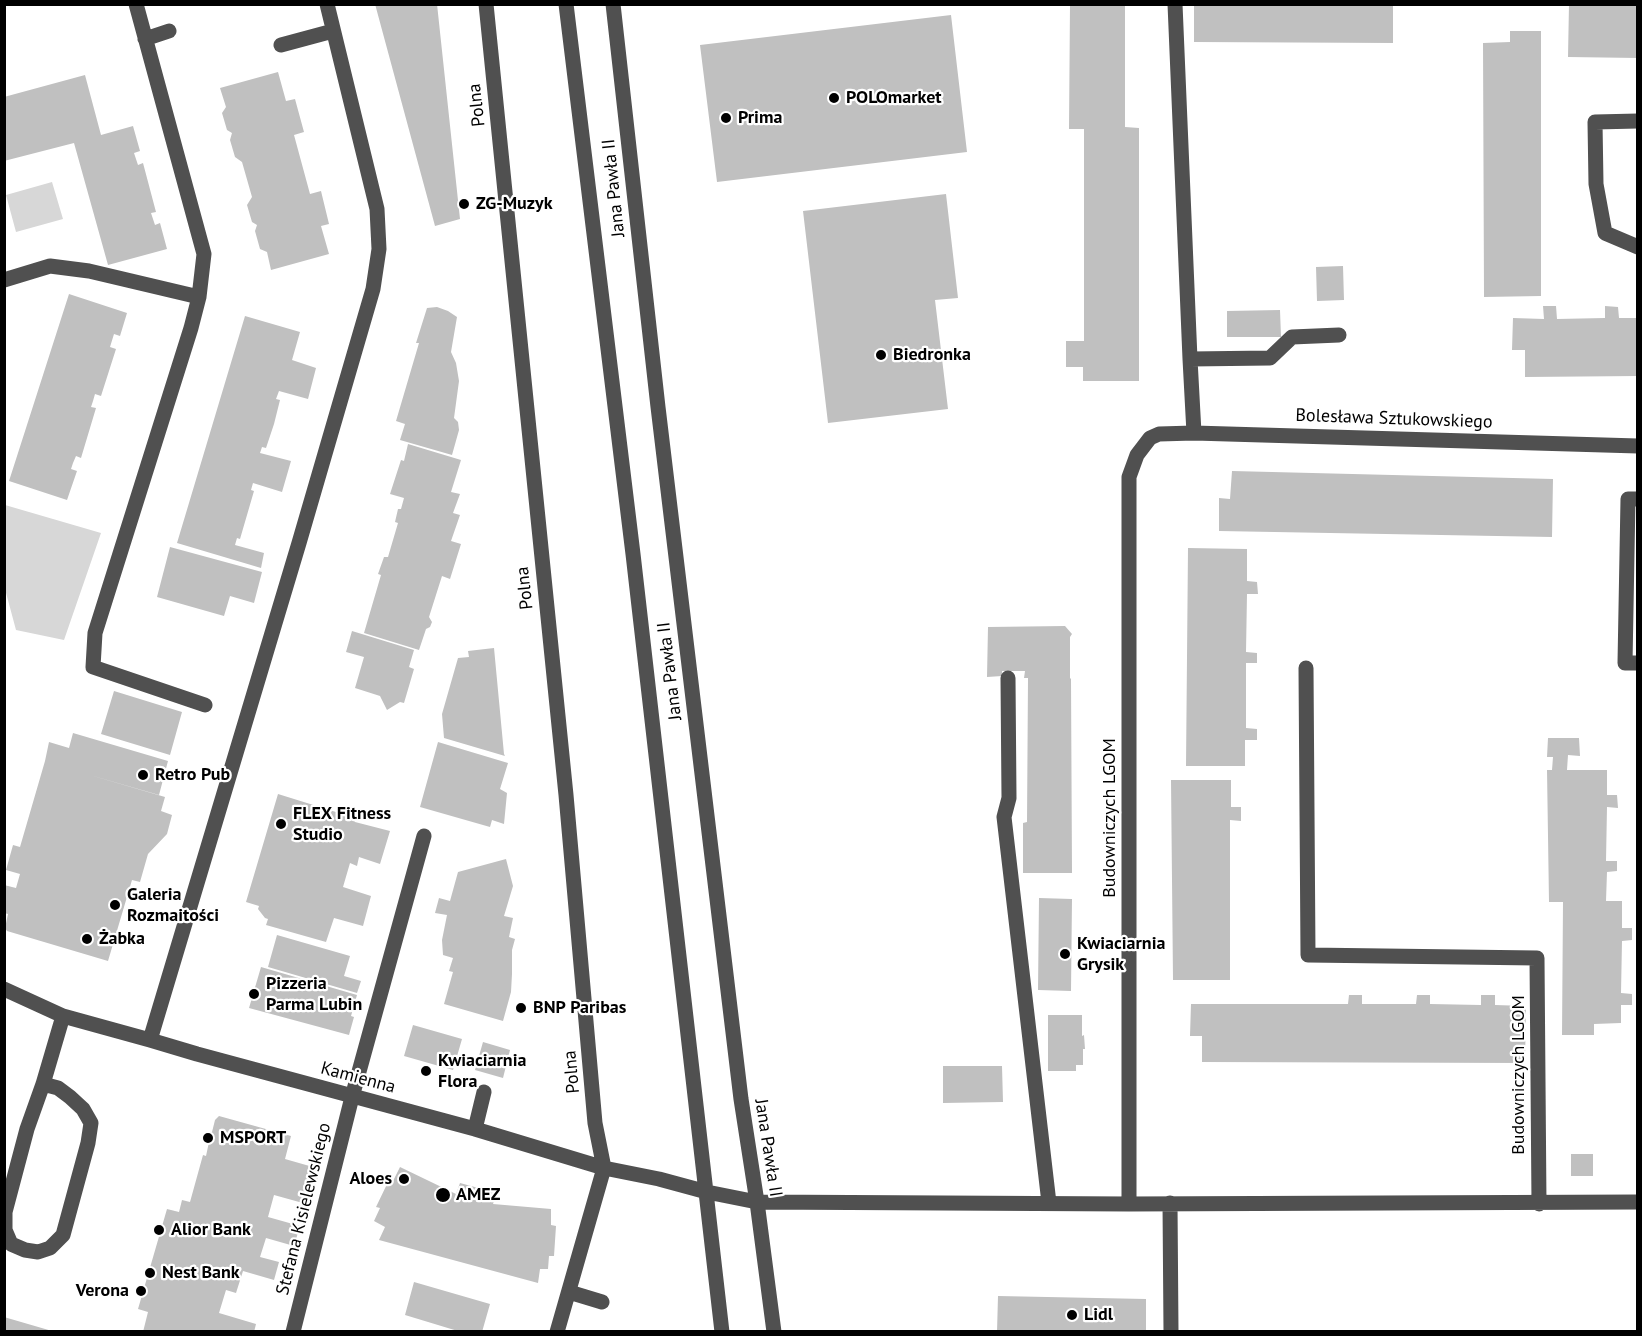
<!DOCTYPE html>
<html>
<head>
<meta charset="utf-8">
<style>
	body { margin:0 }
	#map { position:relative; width:1642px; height:1336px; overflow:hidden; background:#fff; font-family:"PT Sans",sans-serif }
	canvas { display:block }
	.frame { position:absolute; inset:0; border:6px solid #000; pointer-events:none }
</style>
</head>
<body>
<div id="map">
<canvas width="1642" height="1336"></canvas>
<div class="frame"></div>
</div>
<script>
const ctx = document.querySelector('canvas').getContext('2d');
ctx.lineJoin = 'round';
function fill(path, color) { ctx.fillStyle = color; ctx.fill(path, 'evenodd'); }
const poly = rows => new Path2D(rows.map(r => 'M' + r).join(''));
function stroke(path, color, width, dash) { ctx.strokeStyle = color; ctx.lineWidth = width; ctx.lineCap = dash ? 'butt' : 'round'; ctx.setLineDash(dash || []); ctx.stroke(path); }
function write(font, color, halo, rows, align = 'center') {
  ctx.font = font + ' "PT Sans",sans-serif'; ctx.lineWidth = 4.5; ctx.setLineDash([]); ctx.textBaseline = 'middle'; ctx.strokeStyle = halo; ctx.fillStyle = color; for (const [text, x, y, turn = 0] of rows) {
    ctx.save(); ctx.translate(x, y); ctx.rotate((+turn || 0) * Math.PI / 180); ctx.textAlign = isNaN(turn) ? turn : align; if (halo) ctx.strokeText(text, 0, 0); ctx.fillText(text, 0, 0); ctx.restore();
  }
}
fill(poly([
	[52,182,63,219,16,232,6,195],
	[5,505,101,533,64,640,16,630,5,589]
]), '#d7d7d7');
fill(poly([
	[375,4,437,4,460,219,435,226],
	[1070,4,1125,4,1125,127,1139,128,1139,381,1083,381,1083,367,1066,367,1066,341,1084,341,1084,129,1069,129],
	[1194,4,1393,4,1393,43,1194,42],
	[1569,4,1638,4,1638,58,1568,57],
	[951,15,967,152,717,182,700,45],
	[1510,31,1541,31,1541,296,1484,297,1483,43,1510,42],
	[278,72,286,101,295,99,304,132,294,135,310,194,321,191,329,224,321,226,329,254,271,270,267,252,260,249,255,231,257,225,252,222,247,205,252,197,242,162,235,157,230,140,232,133,227,130,222,113,226,107,220,88],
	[85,75,101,135,133,126,140,151,134,153,138,165,143,163,156,212,151,213,155,225,160,223,167,249,108,265,74,143,4,161,4,97],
	[946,194,958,298,935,300,948,409,828,423,803,211],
	[1343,266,1344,300,1317,301,1316,267],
	[69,294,127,313,120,336,114,334,110,347,116,349,101,396,95,394,93,401,91,407,96,408,81,458,76,456,73,463,71,469,77,471,67,500,9,481],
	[1543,306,1556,306,1557,319,1605,318,1605,306,1618,307,1619,318,1638,318,1638,376,1525,377,1525,350,1512,350,1513,318,1544,319],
	[437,307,448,311,457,317,451,352,456,363,459,381,454,418,458,422,459,430,452,455,400,440,405,424,396,421,419,343,416,343,427,308],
	[1280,310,1281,337,1227,337,1227,311],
	[245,316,300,332,292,360,316,368,308,399,279,391,276,399,280,400,274,424,266,448,262,447,260,453,291,461,282,492,253,483,251,490,254,491,240,539,237,538,235,545,264,553,261,568,177,543],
	[408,444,461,460,451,492,460,494,453,513,460,515,451,541,461,544,450,579,442,576,429,617,432,622,430,627,426,629,419,650,364,633,381,575,378,574,384,557,388,557,398,523,395,522,398,509,401,509,404,498,390,494,401,460,404,461],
	[1232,471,1553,479,1552,537,1219,531,1219,498,1230,499],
	[170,547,262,572,254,603,230,596,224,616,157,597],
	[1188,548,1247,549,1247,581,1257,582,1258,594,1247,594,1246,652,1257,653,1257,663,1246,663,1246,728,1257,729,1257,740,1245,740,1245,766,1186,766],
	[1065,626,1072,634,1070,637,1070,678,1071,679,1072,873,1023,873,1023,823,1027,822,1028,678,1024,678,1025,671,1002,671,1002,676,987,677,988,627],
	[352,631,414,650,409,667,414,669,404,703,400,702,387,710,380,696,355,688,364,657,346,652],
	[494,648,504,754,505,756,444,738,442,714,458,658,469,657,468,651],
	[114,691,182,712,170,755,101,734],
	[73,733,168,761,159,795,83,773,165,797,161,811,172,815,167,834,148,854,140,882,132,880,108,961,7,931,5,928,8,914,4,913,4,885,16,888,20,874,6,870,13,845,20,847,45,761,49,742,69,748],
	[1548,738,1579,738,1580,756,1568,755,1567,770,1607,770,1607,795,1617,795,1618,808,1607,807,1606,861,1617,861,1617,871,1607,872,1606,901,1622,901,1622,928,1632,928,1632,940,1622,941,1621,993,1632,994,1632,1005,1621,1005,1621,1023,1594,1024,1594,1035,1562,1035,1563,902,1549,902,1547,770,1552,770,1553,757,1547,757],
	[438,742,508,763,500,789,507,793,504,824,492,820,490,827,420,807],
	[1171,780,1231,780,1231,807,1241,807,1241,821,1230,820,1230,980,1173,980],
	[278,794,352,817,355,822,390,831,380,864,359,857,357,866,350,863,343,887,371,896,363,926,334,918,326,942,266,925,268,919,265,918,258,909,259,906,246,902],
	[506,859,513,886,504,916,513,918,509,937,515,939,512,950,512,974,511,992,503,1021,444,1004,453,972,449,971,453,958,443,955,442,940,447,915,435,913,439,898,450,901,458,872],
	[1039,898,1072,899,1071,991,1038,990],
	[277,935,350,956,344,976,361,981,357,993,268,967],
	[261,967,357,995,351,1016,354,1017,349,1035,249,1008],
	[1349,995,1362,995,1362,1004,1416,1004,1417,995,1430,995,1430,1004,1481,1005,1481,995,1495,995,1495,1005,1526,1006,1525,1063,1202,1062,1202,1036,1190,1036,1191,1004,1348,1004],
	[1048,1015,1082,1015,1082,1036,1084,1035,1085,1049,1083,1049,1083,1065,1076,1065,1076,1071,1048,1071],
	[413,1025,462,1039,453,1070,404,1056],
	[483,1042,510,1050,503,1078,475,1070],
	[943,1066,1002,1066,1003,1102,943,1103],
	[219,1116,291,1136,285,1159,320,1169,310,1205,274,1195,268,1217,300,1226,294,1246,266,1238,260,1257,279,1262,274,1280,243,1271,236,1293,226,1290,219,1313,256,1324,254,1332,143,1332,148,1312,138,1309,167,1209,179,1212,182,1200,190,1202,203,1155,206,1156,209,1142,207,1141,210,1132,212,1132,215,1120],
	[1571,1154,1593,1154,1593,1176,1571,1176],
	[400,1167,456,1194,460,1183,497,1193,493,1204,551,1209,551,1225,556,1226,554,1256,549,1256,548,1269,540,1269,538,1283,379,1240,385,1227,374,1221,380,1208,376,1207,389,1180,393,1181],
	[414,1282,490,1304,482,1332,461,1332,405,1315],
	[998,1296,1146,1299,1146,1332,997,1332],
	[4,1317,52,1331,52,1332,4,1332]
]), '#c0c0c0');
stroke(poly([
	[136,4,204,254,199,297,191,328,95,633,93,667,205,705],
	[486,4,566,795,595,1123,604,1168,557,1332],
	[566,4,633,554,722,1332],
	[613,4,658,407,741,1099,757,1202,774,1332],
	[1175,4,1190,359,1194,433],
	[145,39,169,31],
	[281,45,333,31],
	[1638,121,1595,122,1596,184,1605,233,1638,247],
	[4,280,50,266,89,271,199,297],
	[1190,359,1270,358,1292,337,1339,335],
	[1638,499,1628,499,1625,663,1638,663],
	[1306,668,1308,955,1537,958,1539,1204],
	[1008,678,1009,798,1004,817,1049,1203],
	[4,989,63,1016,150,1040,197,1054,475,1129,604,1168,659,1179,707,1192,757,1202,1129,1204,1638,1202],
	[150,1040,299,543,373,289,379,249,377,209,327,4],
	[43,1084,58,1088,70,1097,83,1109,91,1123,88,1143,63,1235,50,1248,38,1252,25,1250,11,1244,5,1230,5,1212,27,1129,43,1084,63,1016],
	[475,1129,484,1092],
	[1170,1203,1171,1332],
	[1129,1204,1129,477,1137,455,1150,438,1159,434,1194,433,1638,446],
	[569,1292,602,1302],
	[293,1332,352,1097,424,836]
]), '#505050', 15);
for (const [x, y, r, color] of [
	[834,98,6,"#000"],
	[726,118,6,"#000"],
	[464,204,6,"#000"],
	[881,355,6,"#000"],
	[143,775,6,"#000"],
	[281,824,6,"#000"],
	[115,905,6,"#000"],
	[87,939,6,"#000"],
	[1065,954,6,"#000"],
	[254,994,6,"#000"],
	[521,1008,6,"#000"],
	[426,1071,6,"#000"],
	[208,1138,6,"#000"],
	[404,1179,6,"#000"],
	[443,1195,8,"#000"],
	[159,1230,6,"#000"],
	[150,1273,6,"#000"],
	[141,1291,6,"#000"],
	[1072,1315,6,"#000"]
]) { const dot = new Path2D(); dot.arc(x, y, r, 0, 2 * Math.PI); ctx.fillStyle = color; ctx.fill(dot); stroke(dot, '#fff', 2); }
write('bold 18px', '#000', '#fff', [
	["POLOmarket",846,98],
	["Prima",738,118],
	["ZG-Muzyk",476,204],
	["Biedronka",893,355],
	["Retro Pub",155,775],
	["FLEX Fitness",293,814],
	["Studio",293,835],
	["Galeria",127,895],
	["Rozmaitości",127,916],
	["Żabka",99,939],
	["Kwiaciarnia",1077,944],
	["Grysik",1077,965],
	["Pizzeria",266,984],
	["Parma Lubin",266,1005],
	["BNP Paribas",533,1008],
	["Kwiaciarnia",438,1061],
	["Flora",438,1082],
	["MSPORT",220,1138],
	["Aloes",392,1179,"right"],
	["AMEZ",456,1195],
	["Alior Bank",171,1230],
	["Nest Bank",162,1273],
	["Verona",129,1291,"right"],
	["Lidl",1084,1315]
], 'left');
write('18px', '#000', '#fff', [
	["Polna",477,105,-96],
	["Jana Pawła II",614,188,-96],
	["Bolesława Sztukowskiego",1394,419,2],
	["Polna",525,588,-96],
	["Jana Pawła II",670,671,-97],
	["Budowniczych LGOM",1110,818,-90],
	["Polna",572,1072,-95],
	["Budowniczych LGOM",1519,1075,-90],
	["Kamienna",358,1078,15],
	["Jana Pawła II",768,1148,81],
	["Stefana Kisielewskiego",304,1209,-76]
]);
</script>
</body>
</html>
